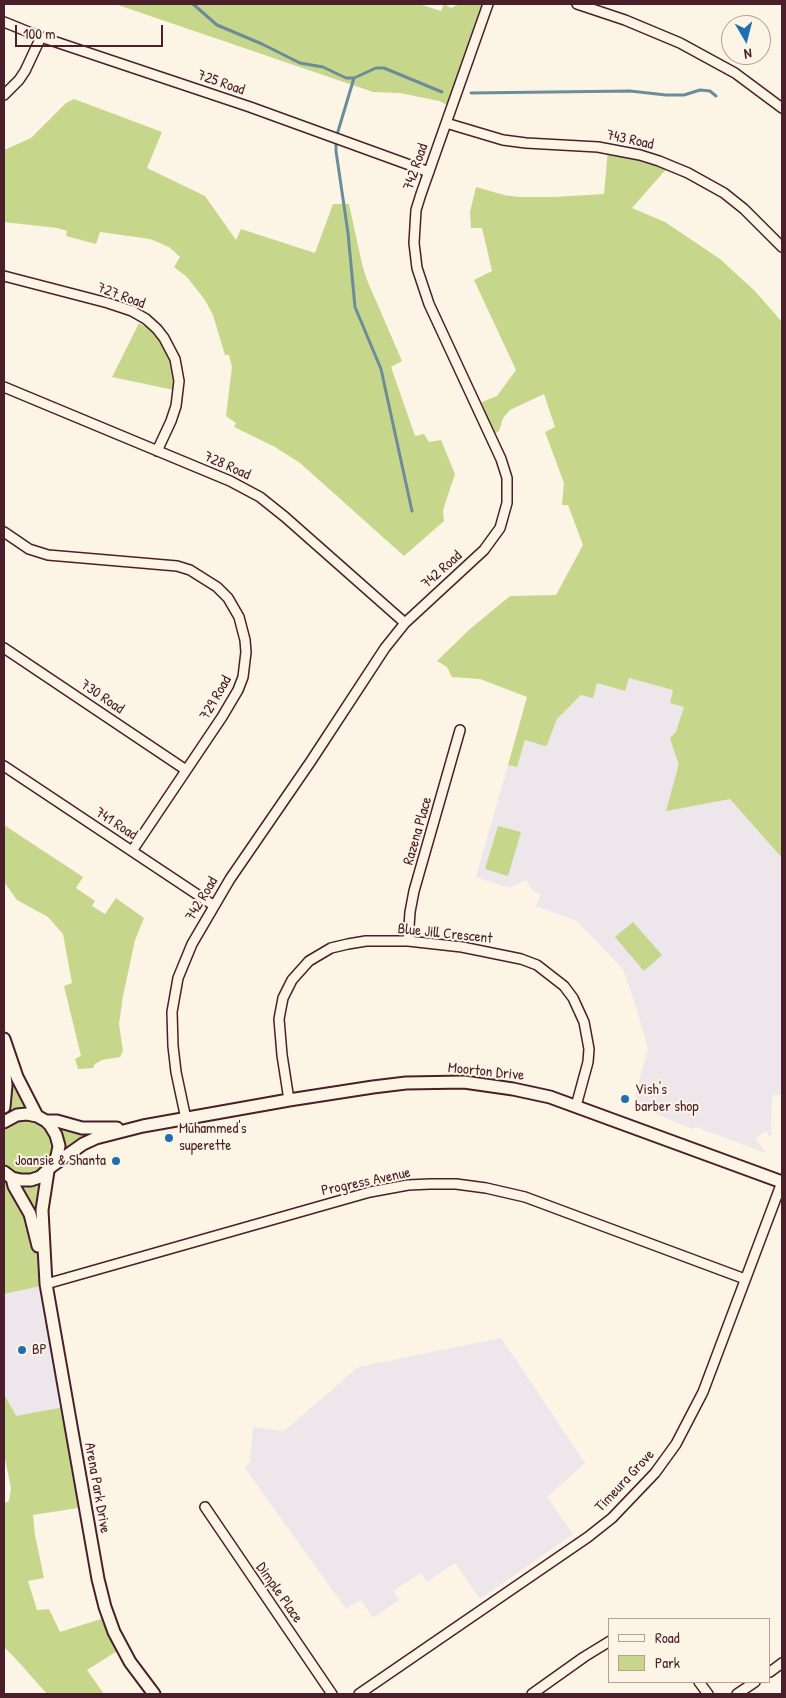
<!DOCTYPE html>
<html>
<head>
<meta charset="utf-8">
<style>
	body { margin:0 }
	#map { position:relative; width:786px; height:1698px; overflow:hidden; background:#fcf5e5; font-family:"Patrick Hand",sans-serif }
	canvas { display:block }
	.frame { position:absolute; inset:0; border:5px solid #4a1f2b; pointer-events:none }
	.legend { position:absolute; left:608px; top:1618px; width:162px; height:65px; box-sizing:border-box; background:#fcf5e5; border:1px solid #b59f9b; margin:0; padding:6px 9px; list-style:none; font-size:15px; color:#4a1f2b }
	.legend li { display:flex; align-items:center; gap:10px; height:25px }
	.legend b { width:25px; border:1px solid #b59f9b }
	.north { position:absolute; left:721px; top:15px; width:50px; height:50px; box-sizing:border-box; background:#fcf5e5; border:1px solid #b59f9b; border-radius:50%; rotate:172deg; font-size:14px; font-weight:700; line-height:20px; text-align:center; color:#4a1f2b }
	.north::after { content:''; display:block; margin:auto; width:18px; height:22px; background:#1f6fb2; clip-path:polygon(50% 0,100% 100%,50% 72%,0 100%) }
	.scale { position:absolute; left:15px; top:25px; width:148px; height:22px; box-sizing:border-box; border:2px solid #4a1f2b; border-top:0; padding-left:6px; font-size:15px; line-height:18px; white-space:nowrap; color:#4a1f2b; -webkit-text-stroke:4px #fcf5e5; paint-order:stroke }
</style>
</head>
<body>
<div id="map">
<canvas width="786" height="1698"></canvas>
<div class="frame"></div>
<ul class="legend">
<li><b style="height:6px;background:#fcf5e5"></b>Road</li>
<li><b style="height:14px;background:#c6d78c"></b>Park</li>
</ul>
<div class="north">N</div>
<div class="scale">100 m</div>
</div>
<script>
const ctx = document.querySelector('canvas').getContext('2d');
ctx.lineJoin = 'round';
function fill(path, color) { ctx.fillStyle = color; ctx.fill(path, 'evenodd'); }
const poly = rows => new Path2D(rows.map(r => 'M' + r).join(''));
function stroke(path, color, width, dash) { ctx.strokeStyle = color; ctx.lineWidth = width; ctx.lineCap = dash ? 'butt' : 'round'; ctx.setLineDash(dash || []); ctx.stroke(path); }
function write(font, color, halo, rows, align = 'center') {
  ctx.font = font + ' "Patrick Hand",sans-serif'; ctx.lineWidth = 4; ctx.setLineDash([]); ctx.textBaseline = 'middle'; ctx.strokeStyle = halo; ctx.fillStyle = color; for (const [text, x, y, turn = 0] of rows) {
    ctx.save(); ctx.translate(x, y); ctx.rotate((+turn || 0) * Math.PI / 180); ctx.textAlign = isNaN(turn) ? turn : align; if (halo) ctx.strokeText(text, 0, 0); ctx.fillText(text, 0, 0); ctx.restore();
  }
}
fill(poly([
	[629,678,674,690,685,707,676,732,677,771,675,781,730,799,782,858,782,1094,772,1096,771,1137,766,1131,755,1138,766,1153,696,1127,692,1129,633,1104,648,1049,635,1004,623,969,577,921,536,906,541,894,533,891,526,880,509,888,476,877,508,765,517,767,525,740,545,746,547,745,557,719,582,695,597,683,625,691],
	[46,1285,65,1407,16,1417,4,1394,4,1294],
	[501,1338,585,1463,547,1497,573,1534,480,1599,455,1563,427,1582,421,1573,393,1591,399,1600,373,1618,361,1600,346,1609,245,1468,250,1462,253,1427,284,1431,358,1367]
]), '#ede6ea');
fill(poly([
	[115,4,419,4,441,11,444,4,451,8,459,4,488,4,452,107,439,101,400,93,373,92],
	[74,99,162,132,147,168,205,196,236,240,241,229,315,253,333,204,349,204,362,264,367,280,402,361,391,367,415,436,424,434,429,442,441,440,455,474,443,510,444,521,404,556,300,463,275,447,234,427,236,423,226,416,232,367,229,355,225,355,213,315,205,300,187,277,174,267,180,257,169,247,150,239,100,232,96,244,66,236,67,231,57,228,4,222,4,150,31,138,66,103],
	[608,149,669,166,632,208,665,222,720,259,755,291,782,322,782,858,730,799,666,811,677,771,678,763,670,738,676,732,684,707,670,703,673,690,629,678,625,691,597,683,593,698,581,695,557,719,547,745,545,746,525,740,517,767,508,765,527,697,480,679,452,677,447,667,437,661,470,629,510,596,556,595,583,545,568,505,562,505,564,483,545,432,555,427,544,394,510,410,503,418,499,431,491,436,477,404,497,396,516,370,474,280,492,271,482,228,471,228,470,212,476,187,504,195,519,197,554,197,604,194],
	[139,323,151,330,165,348,172,367,174,390,112,377],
	[4,825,83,877,76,888,95,901,92,906,105,914,116,898,144,918,135,940,123,996,119,1024,123,1051,120,1057,102,1060,95,1064,93,1068,78,1069,75,1059,81,1056,64,986,72,983,63,934,48,917,17,900,4,882],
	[498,826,521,832,508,876,485,869],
	[633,922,662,955,644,971,615,937],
	[4,1043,38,1115,112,1134,53,1167,41,1192,46,1285,4,1294],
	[4,1394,16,1416,65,1407,84,1507,33,1515,35,1535,44,1578,28,1581,37,1610,49,1609,60,1632,107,1617,122,1648,87,1670,104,1694,47,1694,15,1658,4,1647,4,1503,9,1501,11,1488,4,1454]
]), '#c6d78c');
stroke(poly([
	[193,4,217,25,262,44,300,63,323,67,346,78,354,78,376,68,384,68,442,92],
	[354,78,336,138,336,151,348,233,355,307,381,369,412,511],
	[471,93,630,91,666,95,684,95,700,90,710,91,716,96]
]), '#6d8c99', 3);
const minor = poly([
	[577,4,625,20,680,43,735,73,782,108],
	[4,22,41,37,250,107,429,172],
	[4,95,19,80,25,71,41,37],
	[446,123,503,140,526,143,598,147,640,155,659,161,688,173,724,193,744,209,782,247],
	[4,276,108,303,132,311,146,319,157,329,164,338,175,359,179,381,176,406,171,421,157,451],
	[4,387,230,481,260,497,285,517,405,623],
	[4,532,29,549,48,555,177,566,190,570,217,587,228,598,239,617,245,640,246,652,243,677,238,690,222,717,132,851],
	[4,648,186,770],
	[4,766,213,905],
	[408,941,410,912,414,891,460,730],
	[289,1100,282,1055,279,1019,283,998,292,980,309,961,331,948,348,944,366,941,408,941,462,947,521,959,537,965,564,986,573,998,584,1022,589,1049,588,1062,576,1106],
	[186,1119,176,1072,173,1046,172,1012,178,978,192,944,230,879,311,761,385,648,405,623,484,550,500,528,507,503,507,478,501,459,429,304,417,268,414,243,416,210,421,194,488,4],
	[46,1284,370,1192,408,1185,430,1184,456,1184,486,1188,525,1197,745,1279],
	[205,1507,332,1694],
	[770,1672,782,1663],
	[699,1682,708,1694],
	[359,1694,588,1537,612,1518,655,1473,676,1444,703,1392,782,1182],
	[532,1694,584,1657,610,1641],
	[737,1694,755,1682]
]);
const tertiary = poly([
	[4,1039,17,1077,37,1116],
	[4,1063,6,1085,4,1107],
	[46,1121,57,1121,82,1128,117,1128],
	[4,1122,17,1115,27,1114,37,1116,46,1121,50,1125,56,1135,59,1146,57,1156,52,1166,40,1177,31,1180,21,1180,12,1178,4,1172],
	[52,1166,83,1144,96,1138,143,1126,289,1100,373,1087,406,1083,464,1082,513,1089,550,1097,782,1182],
	[48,1171,42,1210,46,1284,98,1579,105,1607,114,1632,130,1662,154,1694],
	[12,1178,14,1186,30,1214,38,1246]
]);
stroke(minor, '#4a1f2b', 12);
stroke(tertiary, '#4a1f2b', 15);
stroke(minor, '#fcf5e5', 9);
stroke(tertiary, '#fcf5e5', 11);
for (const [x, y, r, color] of [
	[625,1099,5,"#1f6fb2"],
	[169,1138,5,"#1f6fb2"],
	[116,1161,5,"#1f6fb2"],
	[22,1350,5,"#1f6fb2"]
]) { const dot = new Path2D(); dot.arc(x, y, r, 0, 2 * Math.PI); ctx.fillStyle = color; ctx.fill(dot); stroke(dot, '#fcf5e5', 2); }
write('15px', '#4a1f2b', '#fcf5e5', [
	["725 Road",221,83,19],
	["743 Road",630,140,12],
	["742 Road",416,167,-71],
	["727 Road",121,296,20],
	["728 Road",227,466,24],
	["742 Road",442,570,-42],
	["730 Road",102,697,34],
	["729 Road",216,698,-60],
	["741 Road",116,824,33],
	["Razena Place",418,831,-74],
	["742 Road",202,899,-59],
	["Blue Jill Crescent",445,934,6],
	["Moorton Drive",486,1072,6],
	["Progress Avenue",366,1182,-12],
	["Timeura Grove",625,1481,-47],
	["Arena Park Drive",97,1488,80],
	["Dimple Place",279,1593,55]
]);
write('15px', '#4a1f2b', '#fcf5e5', [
	["Vish's",635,1090],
	["barber shop",635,1107],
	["Muhammed's",179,1129],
	["superette",179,1146],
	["Joansie & Shanta",106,1161,"right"],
	["BP",32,1350]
], 'left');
</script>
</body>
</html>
